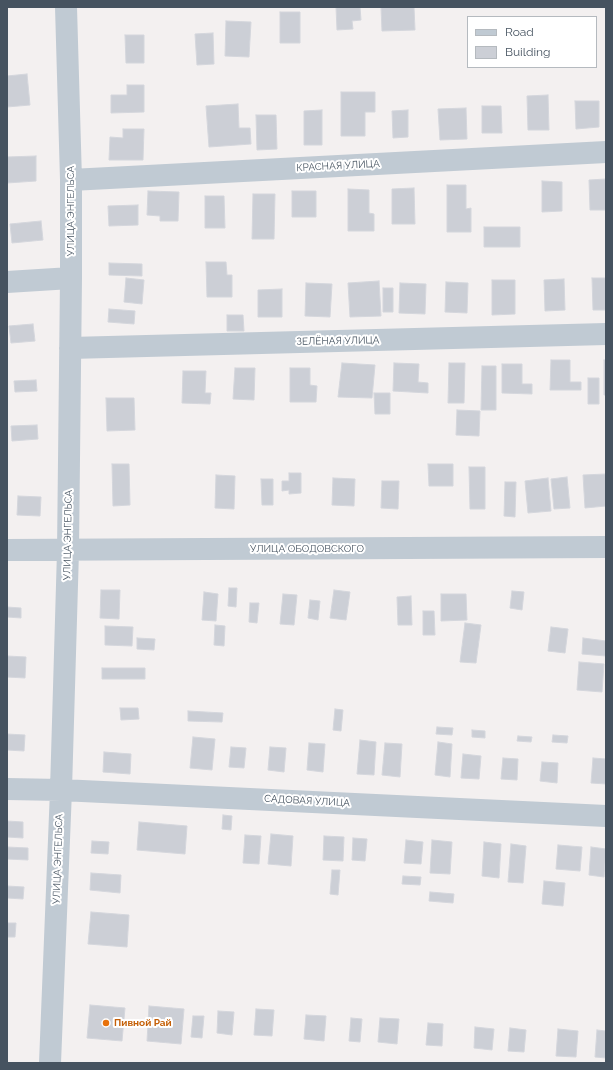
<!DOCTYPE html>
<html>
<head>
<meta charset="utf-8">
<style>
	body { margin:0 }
	#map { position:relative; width:613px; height:1070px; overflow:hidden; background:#f3f0f0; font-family:Raleway,sans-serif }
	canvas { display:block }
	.frame { position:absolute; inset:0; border:8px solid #465360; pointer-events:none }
	.legend { position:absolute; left:467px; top:16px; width:130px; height:52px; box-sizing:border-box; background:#fff; border:1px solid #b5babf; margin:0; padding:5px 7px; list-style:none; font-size:12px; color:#465360 }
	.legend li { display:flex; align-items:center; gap:8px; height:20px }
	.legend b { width:20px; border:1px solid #b5babf }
</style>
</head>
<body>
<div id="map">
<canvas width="613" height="1070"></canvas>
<div class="frame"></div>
<ul class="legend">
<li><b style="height:5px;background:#c0cad3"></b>Road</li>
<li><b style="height:11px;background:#cccfd6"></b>Building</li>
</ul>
</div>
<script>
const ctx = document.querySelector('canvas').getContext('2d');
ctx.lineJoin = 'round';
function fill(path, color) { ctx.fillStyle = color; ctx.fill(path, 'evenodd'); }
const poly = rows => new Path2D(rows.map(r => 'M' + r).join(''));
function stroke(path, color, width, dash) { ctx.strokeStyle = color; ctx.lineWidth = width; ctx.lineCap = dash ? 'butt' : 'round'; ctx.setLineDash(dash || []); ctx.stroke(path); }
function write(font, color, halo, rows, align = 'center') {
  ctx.font = font + ' Raleway,sans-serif'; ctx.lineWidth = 4; ctx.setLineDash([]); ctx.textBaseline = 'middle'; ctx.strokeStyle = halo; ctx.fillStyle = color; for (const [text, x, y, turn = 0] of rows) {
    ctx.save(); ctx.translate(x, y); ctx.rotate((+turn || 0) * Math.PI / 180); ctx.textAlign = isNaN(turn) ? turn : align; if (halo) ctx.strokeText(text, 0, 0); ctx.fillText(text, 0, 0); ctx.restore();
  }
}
const building = poly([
	[336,7,360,7,361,20,352,21,353,29,337,30,336,7],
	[381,7,414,7,415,30,382,31,381,7],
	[280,12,300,12,300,43,280,43,280,12],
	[226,21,251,22,249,57,225,56,226,21],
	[213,33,214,64,197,65,195,34,213,33],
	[125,35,144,35,144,63,126,63,125,35],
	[27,74,30,105,7,107,7,76,27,74],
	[127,85,144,85,144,112,111,113,111,95,127,95,127,85],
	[341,92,375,92,375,112,365,112,365,136,341,136,341,92],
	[548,95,549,130,528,130,527,96,548,95],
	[575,101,599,101,599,127,576,129,575,101],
	[238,104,239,128,250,128,251,144,209,147,206,106,238,104],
	[482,106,501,106,502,133,482,133,482,106],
	[466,108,467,139,440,140,438,109,466,108],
	[322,110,322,145,304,145,304,111,322,110],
	[408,110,408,137,393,138,392,111,408,110],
	[256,115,276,115,277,149,257,150,256,115],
	[123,129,144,129,143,160,109,160,110,137,123,138,123,129],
	[36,156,36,181,7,183,7,157,36,156],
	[606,179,606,210,590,210,589,180,606,179],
	[542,181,562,182,562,211,542,212,542,181],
	[447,185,466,185,466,209,471,208,471,232,447,232,447,185],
	[414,188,415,224,392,224,392,189,414,188],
	[348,189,369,190,369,213,374,214,374,231,348,231,348,189],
	[148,191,179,192,178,221,160,221,160,216,147,215,148,191],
	[292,191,316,191,316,217,292,217,292,191],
	[253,194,275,194,274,239,252,239,253,194],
	[205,196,224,196,225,228,205,228,205,196],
	[138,205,138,225,109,226,108,206,138,205],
	[41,221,43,240,12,243,10,224,41,221],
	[484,227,520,227,520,247,484,247,484,227],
	[206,262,226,262,227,275,232,275,232,297,207,297,206,262],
	[109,263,142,264,142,276,109,275,109,263],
	[126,278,144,280,142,304,124,302,126,278],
	[592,278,606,278,606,310,593,310,592,278],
	[564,279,565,310,545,311,544,280,564,279],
	[492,280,515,280,515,314,492,315,492,280],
	[379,281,381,316,350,317,348,283,379,281],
	[446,282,468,283,467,313,445,312,446,282],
	[306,283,332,284,330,317,305,316,306,283],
	[400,283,426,284,425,314,399,313,400,283],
	[383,288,393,288,393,312,383,312,383,288],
	[282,289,282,317,258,317,258,290,282,289],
	[109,309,135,311,134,324,108,322,109,309],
	[227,315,243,315,244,331,227,331,227,315],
	[33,324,35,341,11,343,9,326,33,324],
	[551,360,570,360,570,382,581,382,581,390,550,390,551,360],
	[604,360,606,360,606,395,604,395,604,360],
	[342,363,375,365,372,398,338,397,342,363],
	[394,363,419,364,418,382,428,383,428,393,393,391,394,363],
	[449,363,465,363,464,403,448,403,449,363],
	[502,364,522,364,522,384,532,384,532,394,502,393,502,364],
	[482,366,496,366,496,410,481,410,482,366],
	[235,368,255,368,254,400,233,399,235,368],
	[290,368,310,368,310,385,317,386,316,402,290,402,290,368],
	[183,371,206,371,205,393,211,393,210,404,182,403,183,371],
	[588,378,599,378,599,404,588,404,588,378],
	[36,380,37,391,15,392,14,381,36,380],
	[374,393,390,393,390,414,375,414,374,393],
	[106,398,134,398,135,430,107,431,106,398],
	[457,410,480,411,479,436,456,435,457,410],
	[37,425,38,439,12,441,11,426,37,425],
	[112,464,129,464,130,505,113,506,112,464],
	[428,464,453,464,453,486,429,486,428,464],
	[469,467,485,467,485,509,470,509,469,467],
	[289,473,301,473,301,493,289,494,289,490,282,491,282,481,289,481,289,473],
	[606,474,606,506,585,508,583,475,606,474],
	[216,475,235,476,234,509,215,508,216,475],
	[567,477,570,508,554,509,551,479,567,477],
	[333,478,355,479,354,506,332,505,333,478],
	[548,478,551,511,528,513,525,481,548,478],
	[261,479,273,479,273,505,262,505,261,479],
	[382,481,399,481,398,509,381,508,382,481],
	[505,482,516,482,515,517,504,516,505,482],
	[18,496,41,497,40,516,17,515,18,496],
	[229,588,237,588,236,607,228,606,229,588],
	[101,590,120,590,119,619,100,618,101,590],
	[334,590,350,592,346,620,330,618,334,590],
	[512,591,524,592,522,610,510,608,512,591],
	[204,592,218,594,216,621,202,620,204,592],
	[283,594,297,595,294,625,280,624,283,594],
	[441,594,466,594,467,620,441,621,441,594],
	[411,596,412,625,398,625,397,597,411,596],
	[310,600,320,601,318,620,308,618,310,600],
	[250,603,259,603,257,623,249,622,250,603],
	[7,607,21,608,21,618,7,617,7,607],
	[423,611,434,611,435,635,423,635,423,611],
	[465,623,481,625,476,663,460,662,465,623],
	[215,625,225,626,224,646,214,645,215,625],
	[105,626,133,627,132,646,105,645,105,626],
	[551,627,568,629,565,653,548,651,551,627],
	[137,638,155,639,154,650,137,649,137,638],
	[583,638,606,641,606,656,582,654,583,638],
	[7,656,26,657,25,678,7,677,7,656],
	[579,662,604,664,602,692,577,690,579,662],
	[102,668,145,668,145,679,102,679,102,668],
	[120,708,138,708,139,719,121,720,120,708],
	[335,709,343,710,341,731,333,730,335,709],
	[188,711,223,713,222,722,188,721,188,711],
	[437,727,453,728,452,735,436,734,437,727],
	[472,730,485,731,485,738,472,737,472,730],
	[7,734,25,735,24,751,7,750,7,734],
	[553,735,568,736,567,743,552,742,553,735],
	[518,736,532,737,531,742,517,741,518,736],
	[193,737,215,739,212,770,190,768,193,737],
	[360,740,376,742,374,775,357,774,360,740],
	[438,742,452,744,450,777,435,775,438,742],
	[309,743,325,744,323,772,307,770,309,743],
	[385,743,402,744,400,777,382,775,385,743],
	[231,747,246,748,244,768,229,767,231,747],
	[270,747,286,748,284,772,268,770,270,747],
	[104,752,131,754,130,774,103,772,104,752],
	[463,754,481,756,479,779,461,778,463,754],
	[503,758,518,759,517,780,501,779,503,758],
	[593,758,606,759,606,784,591,783,593,758],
	[542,762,558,763,557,783,540,781,542,762],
	[223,815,232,816,231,830,222,829,223,815],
	[7,821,23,822,23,838,7,837,7,821],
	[139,822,187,826,185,854,137,850,139,822],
	[271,834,293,836,291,866,268,864,271,834],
	[245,835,261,836,259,864,243,863,245,835],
	[324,836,344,837,343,861,323,860,324,836],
	[353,838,367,839,365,861,352,860,353,838],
	[406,840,423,842,421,864,404,863,406,840],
	[432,840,452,842,450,874,430,873,432,840],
	[92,841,109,842,108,854,91,853,92,841],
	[484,842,501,844,499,878,482,876,484,842],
	[511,844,526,846,523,883,508,882,511,844],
	[558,845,582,847,580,871,556,869,558,845],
	[7,847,28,848,28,860,7,859,7,847],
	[591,847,606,849,604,877,589,875,591,847],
	[332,870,340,870,338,895,330,894,332,870],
	[91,873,121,875,120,893,90,890,91,873],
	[403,876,421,877,420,885,402,884,403,876],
	[544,881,565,883,563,906,542,904,544,881],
	[7,886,24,887,23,899,7,898,7,886],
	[430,892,454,894,453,903,429,901,430,892],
	[91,912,129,915,127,947,88,944,91,912],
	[7,923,16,923,15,937,7,937,7,923],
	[90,1005,125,1008,122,1041,87,1038,90,1005],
	[149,1006,184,1009,181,1044,147,1041,149,1006],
	[256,1009,274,1010,272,1036,254,1035,256,1009],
	[218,1011,234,1012,232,1035,217,1033,218,1011],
	[306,1015,326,1016,324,1041,304,1039,306,1015],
	[193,1016,204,1016,202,1038,191,1037,193,1016],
	[351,1018,362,1019,360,1042,349,1041,351,1018],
	[380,1018,399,1019,397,1044,378,1042,380,1018],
	[428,1023,443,1024,442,1046,426,1045,428,1023],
	[475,1027,494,1029,492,1050,474,1048,475,1027],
	[510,1028,526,1030,524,1052,508,1051,510,1028],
	[558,1029,578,1031,576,1057,556,1056,558,1029],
	[597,1030,606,1031,606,1058,595,1057,597,1030]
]);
fill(building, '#cccfd6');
stroke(building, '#d4d6dc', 1);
stroke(poly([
	[71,180,606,152],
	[7,282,71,278],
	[70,348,606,334],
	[7,550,606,547],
	[7,789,61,790,606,816],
	[50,1063,61,790,68,551,71,278,71,180,66,7]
]), '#c0cad3', 22);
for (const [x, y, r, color] of [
	[106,1023,4,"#e8710a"]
]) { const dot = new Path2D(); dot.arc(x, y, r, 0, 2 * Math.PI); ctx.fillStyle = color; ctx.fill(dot); stroke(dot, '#fff', 1.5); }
write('10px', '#465360', '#fff', [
	["КРАСНАЯ УЛИЦА",338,166,-3],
	["УЛИЦА ЭНГЕЛЬСА",71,211,-90],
	["ЗЕЛЁНАЯ УЛИЦА",338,341,-1],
	["УЛИЦА ЭНГЕЛЬСА",68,535,-89],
	["УЛИЦА ОБОДОВСКОГО",307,549],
	["САДОВАЯ УЛИЦА",307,801,3],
	["УЛИЦА ЭНГЕЛЬСА",58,859,-88]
]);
write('bold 10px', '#c56008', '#fff', [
	["Пивной Рай",114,1023]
], 'left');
</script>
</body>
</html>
